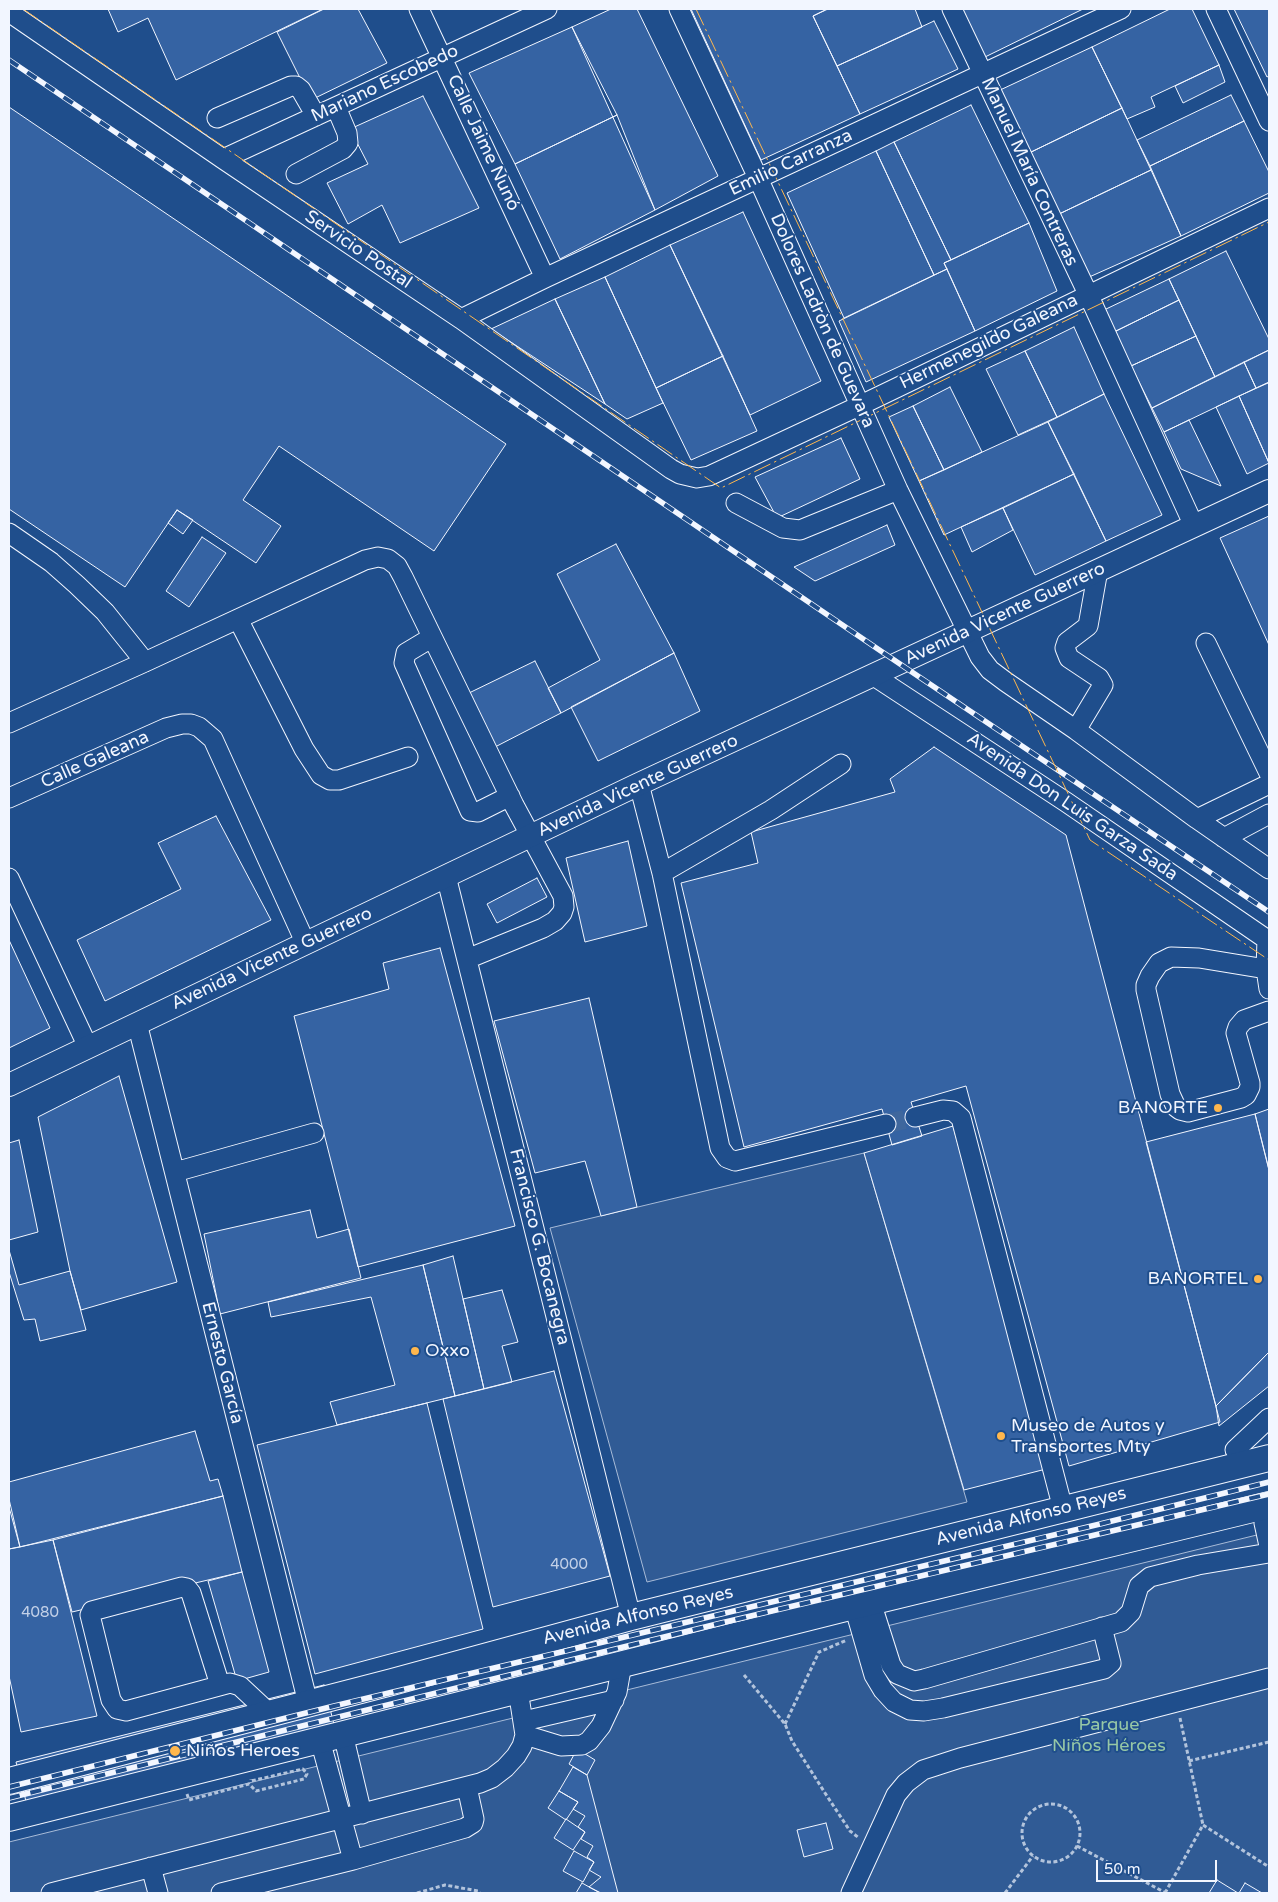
<!DOCTYPE html>
<html>
<head>
<meta charset="utf-8">
<style>
	body { margin:0 }
	#map { position:relative; width:1278px; height:1902px; overflow:hidden; background:#1f4e8c; font-family:"Varela Round",sans-serif }
	canvas { display:block }
	.frame { position:absolute; inset:0; border:10px solid #f2f6ff; pointer-events:none }
	.scale { position:absolute; left:1096px; top:1860px; width:121px; height:22px; box-sizing:border-box; border:2px solid #f2f6ff; border-top:0; padding-left:6px; font-size:15px; line-height:18px; white-space:nowrap; color:#f2f6ff; -webkit-text-stroke:4px #1f4e8c; paint-order:stroke }
</style>
</head>
<body>
<div id="map">
<canvas width="1278" height="1902"></canvas>
<div class="frame"></div>
<div class="scale">50 m</div>
</div>
<script>
const ctx = document.querySelector('canvas').getContext('2d');
ctx.lineJoin = 'round';
function fill(path, color) { ctx.fillStyle = color; ctx.fill(path, 'evenodd'); }
const poly = rows => new Path2D(rows.map(r => 'M' + r).join(''));
function stroke(path, color, width, dash) { ctx.strokeStyle = color; ctx.lineWidth = width; ctx.lineCap = dash ? 'butt' : 'round'; ctx.setLineDash(dash || []); ctx.stroke(path); }
function write(font, color, halo, rows, align = 'center') {
  ctx.font = font + ' "Varela Round",sans-serif'; ctx.lineWidth = 4; ctx.setLineDash([]); ctx.textBaseline = 'middle'; ctx.strokeStyle = halo; ctx.fillStyle = color; for (const [text, x, y, turn = 0] of rows) {
    ctx.save(); ctx.translate(x, y); ctx.rotate((+turn || 0) * Math.PI / 180); ctx.textAlign = isNaN(turn) ? turn : align; if (halo) ctx.strokeText(text, 0, 0); ctx.fillText(text, 0, 0); ctx.restore();
  }
}
const green = poly([
	[864,1153,967,1502,647,1582,550,1228,864,1153],
	[1269,1532,1269,1893,9,1893,9,1842,1269,1532]
]);
fill(green, '#305b95');
stroke(green, '#a8bbd7', 1);
const building = poly([
	[108,9,323,9,176,80,148,18,118,32,108,9],
	[324,9,358,9,387,63,311,100,277,32,324,9],
	[611,9,637,9,718,176,655,210,572,27,611,9],
	[691,9,824,9,825,10,813,16,860,114,761,160,691,9],
	[828,9,915,9,922,27,837,66,813,16,828,9],
	[961,9,1083,9,985,57,961,9],
	[1170,9,1192,9,1219,65,1151,97,1155,107,1127,119,1092,47,1170,9],
	[1234,9,1269,9,1269,76,1267,77,1234,9],
	[934,21,958,69,860,114,837,66,934,21],
	[572,27,617,115,515,164,469,73,572,27],
	[1092,47,1122,108,1027,154,998,91,1092,47],
	[1219,65,1225,82,1183,103,1175,86,1219,65],
	[1231,95,1244,121,1150,166,1137,140,1231,95],
	[423,96,479,208,400,243,382,205,348,224,327,183,368,164,350,129,423,96],
	[971,105,1029,223,951,260,894,142,971,105],
	[9,107,506,444,434,551,279,446,243,500,281,526,256,563,177,510,125,587,9,509,9,107],
	[1122,108,1151,170,1057,215,1027,154,1122,108],
	[617,115,655,210,560,259,515,164,617,115],
	[1244,121,1269,172,1269,193,1181,236,1150,166,1244,121],
	[894,142,951,260,944,263,947,269,934,275,876,151,894,142],
	[876,151,934,275,844,318,787,193,876,151],
	[1151,170,1181,236,1087,278,1057,215,1151,170],
	[743,212,821,381,750,415,670,245,743,212],
	[1029,223,1057,291,975,331,944,263,1029,223],
	[670,245,723,356,656,388,605,277,670,245],
	[1226,251,1269,339,1269,350,1215,377,1169,279,1226,251],
	[947,269,975,331,866,382,839,321,947,269],
	[605,277,663,403,627,419,605,404,555,299,605,277],
	[1169,279,1179,300,1114,332,1104,310,1169,279],
	[555,299,605,404,491,329,555,299],
	[1179,300,1196,336,1131,366,1114,332,1179,300],
	[1074,327,1104,394,1057,417,1025,351,1074,327],
	[1196,336,1215,377,1152,408,1131,366,1196,336],
	[1269,350,1269,382,1256,388,1244,362,1269,350],
	[1025,351,1057,417,1018,435,986,369,1025,351],
	[723,356,757,431,691,460,656,388,723,356],
	[1244,362,1256,388,1164,432,1152,408,1244,362],
	[1268,383,1269,386,1269,463,1239,396,1268,383],
	[950,387,982,452,944,470,913,406,950,387],
	[1104,394,1162,515,1106,541,1048,422,1104,394],
	[1239,396,1269,463,1247,474,1216,407,1239,396],
	[913,406,944,470,919,481,889,417,913,406],
	[1189,420,1221,486,1181,469,1164,432,1189,420],
	[1048,422,1074,474,944,535,919,481,1048,422],
	[841,438,860,479,777,518,755,477,841,438],
	[1074,474,1106,541,1035,575,1003,508,1074,474],
	[1003,508,1013,530,972,552,961,527,1003,508],
	[177,510,193,520,183,534,168,523,177,510],
	[1269,516,1269,645,1220,538,1269,516],
	[887,525,895,545,815,581,794,567,887,525],
	[202,537,226,553,189,607,166,591,202,537],
	[616,544,674,653,561,713,548,688,600,660,557,574,616,544],
	[674,653,700,711,598,761,571,707,674,653],
	[535,661,561,713,495,747,469,693,535,661],
	[934,747,1066,835,1220,1422,1069,1466,966,1086,911,1102,922,1136,892,1145,882,1109,744,1147,681,883,758,863,751,832,895,792,890,779,934,747],
	[216,816,271,920,105,1001,77,940,181,889,158,843,216,816],
	[628,841,647,926,585,942,566,858,628,841],
	[537,878,547,897,497,923,487,904,537,878],
	[9,940,50,1028,9,1048,9,940],
	[440,948,515,1226,358,1267,294,1016,389,989,383,963,440,948],
	[589,998,637,1207,601,1216,585,1161,535,1173,494,1021,589,998],
	[119,1076,177,1282,81,1310,70,1271,38,1117,119,1076],
	[1269,1109,1269,1170,1255,1114,1269,1109],
	[1255,1114,1269,1170,1269,1352,1216,1406,1146,1142,1255,1114],
	[953,1126,1046,1469,964,1490,864,1153,953,1126],
	[19,1140,38,1232,9,1240,9,1143,19,1140],
	[310,1210,317,1238,349,1229,361,1278,220,1314,204,1234,310,1210],
	[9,1250,19,1285,70,1271,86,1330,40,1341,35,1319,24,1320,9,1272,9,1250],
	[453,1256,484,1389,455,1396,423,1265,453,1256],
	[423,1265,455,1396,337,1425,330,1402,395,1385,371,1297,271,1317,268,1302,423,1265],
	[502,1290,518,1342,502,1346,512,1382,484,1389,463,1299,502,1290],
	[1269,1352,1269,1386,1219,1426,1216,1406,1269,1352],
	[554,1371,610,1576,493,1607,443,1399,554,1371],
	[427,1403,483,1629,315,1674,257,1445,427,1403],
	[195,1431,210,1481,218,1479,223,1496,20,1547,9,1499,9,1482,195,1431],
	[223,1496,242,1572,72,1612,53,1540,223,1496],
	[9,1507,20,1547,9,1549,9,1507],
	[53,1540,97,1716,21,1732,9,1676,9,1549,53,1540],
	[242,1572,269,1672,237,1681,208,1581,242,1572],
	[324,1685,338,1740,30,1817,16,1762,324,1685],
	[577,1749,595,1760,587,1775,569,1764,577,1749],
	[573,1767,587,1775,618,1893,601,1893,589,1887,601,1877,589,1870,594,1862,587,1857,593,1846,581,1839,585,1832,578,1827,585,1816,573,1809,578,1802,559,1791,573,1767],
	[559,1791,578,1802,566,1820,548,1808,559,1791],
	[566,1819,585,1832,573,1850,554,1838,566,1819],
	[826,1823,833,1849,804,1857,797,1830,826,1823],
	[574,1851,594,1862,583,1882,563,1871,574,1851],
	[1217,1880,1238,1893,1209,1893,1217,1880],
	[582,1883,600,1893,576,1893,582,1883],
	[1245,1883,1262,1893,1239,1893,1245,1883]
]);
fill(building, '#3563a3');
stroke(building, '#f2f6ff', 1);
stroke(poly([
	[886,1124,915,1117]
]), '#3f679d', 19, [19, 9]);
const minor = poly([
	[419,9,545,278],
	[679,9,758,178,898,490,980,657,990,670,1006,682,1076,730,1197,819,1269,869],
	[952,9,1088,294,1194,526],
	[1216,9,1269,121],
	[9,12,223,159,461,319,671,469,680,474,697,478,709,476,861,405,1269,208],
	[217,118,291,86,296,86,301,90,316,116],
	[223,159,547,9],
	[296,174,343,149,348,143,347,133,336,107],
	[461,319,545,278,1121,9],
	[736,503,783,528,800,530,898,490],
	[9,533,51,562,77,585,105,612,145,662],
	[238,619,304,749,321,775,330,780,339,780,408,757],
	[431,638,406,653,404,663,470,811,478,812,510,796],
	[1206,643,1269,773],
	[874,676,1066,802,1269,941],
	[9,723,145,662,365,560,378,557,388,559,397,566,403,577,514,805,563,896,564,907,562,913,555,921,543,928,467,959],
	[1076,730,1103,685,1099,678,1069,658,1065,648,1067,642,1088,626,1098,570],
	[639,784,662,873,720,1148,727,1158,735,1161,886,1124],
	[9,798,166,728,182,724,191,724,199,727,213,739,306,944],
	[1197,819,1269,784],
	[1224,838,1269,814],
	[662,873,771,810,841,764],
	[446,876,631,1617],
	[9,878,88,1047],
	[1267,939,1266,969,1269,989],
	[1266,969,1199,958,1171,957,1159,963,1150,976,1146,985,1146,990,1170,1094,1176,1107,1180,1110,1188,1112,1241,1098,1246,1095,1250,1087,1250,1083,1236,1033,1238,1027,1244,1020,1269,1011],
	[137,1023,308,1703],
	[915,1117,943,1110,953,1111,961,1118,1063,1509],
	[175,1172,314,1133],
	[1235,1450,1269,1418],
	[1264,1523,1269,1546],
	[871,1602,891,1665,897,1674,914,1681,924,1679,1121,1622,1131,1612,1139,1586,1150,1577,1198,1565,1269,1553],
	[854,1606,874,1675,883,1690,894,1702,910,1710,924,1711,943,1708,1104,1669,1111,1663,1102,1627],
	[220,1685,191,1593,187,1588,182,1587,92,1611,90,1615,111,1700,117,1709,126,1711,230,1683,240,1686,269,1713],
	[524,1721,614,1700],
	[343,1734,362,1814],
	[525,1735,561,1746,582,1745,589,1741,601,1726,617,1692,622,1664],
	[320,1740,353,1860],
	[151,1867,158,1893],
	[51,1893,480,1783,492,1778,505,1768,516,1756,522,1746,525,1735,518,1690],
	[221,1893,353,1860,465,1828,473,1823,474,1819,467,1787],
	[851,1893,896,1795,906,1783,923,1770,960,1758,1269,1678]
]);
const major = poly([
	[9,1085,639,784,1269,491]
]);
const highway = poly([
	[9,1781,392,1682,631,1617,1269,1458],
	[9,1818,854,1606,1269,1505]
]);
stroke(minor, '#f2f6ff', 21);
stroke(major, '#f2f6ff', 24);
stroke(highway, '#f2f6ff', 28);
stroke(poly([
	[744,1675,785,1724,792,1741,825,1793,850,1831,859,1838],
	[1180,1718,1203,1825],
	[785,1724,819,1652,847,1640],
	[1189,1761,1269,1742],
	[187,1794,189,1800,249,1784,256,1791,304,1779,307,1774,303,1769,251,1781,251,1779],
	'1022 1833a29 29 0 1 1 58 0a29 29 0 1 1-58 0Z',
	[1077,1846,1166,1893],
	[417,1893,445,1885,478,1891,480,1893],
	[1005,1893,1033,1856],
	[1165,1893,1203,1825,1269,1867]
]), '#b3c4dc', 3, [4, 2.5]);
stroke(minor, '#1f4e8c', 19);
stroke(major, '#1f4e8c', 22);
stroke(highway, '#1f4e8c', 26);
const rail = poly([
	[9,60,900,664,1269,912],
	[9,1787,334,1706,1100,1524,1269,1482],
	[9,1798,721,1623,1269,1494]
]);
stroke(rail, '#f2f6ff', 5.5);
stroke(rail, '#1f4e8c', 4, [11]);
stroke(poly([
	[23,9,721,488,1269,222],
	[696,9,1090,840,1269,960]
]), '#ffb74d', 1, [18, 4, 2.5, 4]);
for (const [x, y, r, color] of [
	[1218,1108,5,"#ffb74d"],
	[1258,1279,5,"#ffb74d"],
	[415,1351,5,"#ffb74d"],
	[1001,1436,5,"#ffb74d"],
	[175,1751,6,"#ffb74d"]
]) { const dot = new Path2D(); dot.arc(x, y, r, 0, 2 * Math.PI); ctx.fillStyle = color; ctx.fill(dot); stroke(dot, '#1f4e8c', 2); }
write('15px', '#c3d1e8', null, [
	["4000",569,1565],
	["4080",40,1613]
]);
write('18px', '#f2f6ff', '#1f4e8c', [
	["Mariano Escobedo",385,84,-25],
	["Calle Jaime Nunó",483,143,65],
	["Emilio Carranza",791,163,-25],
	["Manuel María Contreras",1029,172,65],
	["Servicio Postal",358,250,34],
	["Dolores Ladròn de Guevara",822,321,66],
	["Hermenegildo Galeana",989,342,-26],
	["Avenida Vicente Guerrero",1005,614,-25],
	["Calle Galeana",95,760,-24],
	["Avenida Vicente Guerrero",638,786,-25],
	["Avenida Don Luis Garza Sada",1072,807,34],
	["Avenida Vicente Guerrero",272,959,-25],
	["Francisco G. Bocanegra",539,1247,76],
	["Ernesto García",222,1363,76],
	["Avenida Alfonso Reyes",1031,1517,-14],
	["Avenida Alfonso Reyes",638,1616,-14]
]);
write('18px', '#f2f6ff', '#1f4e8c', [
	["BANORTE",1208,1108,"right"],
	["BANORTEL",1248,1279,"right"],
	["Oxxo",425,1351],
	["Museo de Autos y",1011,1426],
	["Transportes Mty",1011,1447],
	["Niños Heroes",186,1751]
], 'left');
write('18px', '#97c8a6', '#1f4e8c', [
	["Parque",1109,1725],
	["Niños Héroes",1109,1746]
]);
</script>
</body>
</html>
